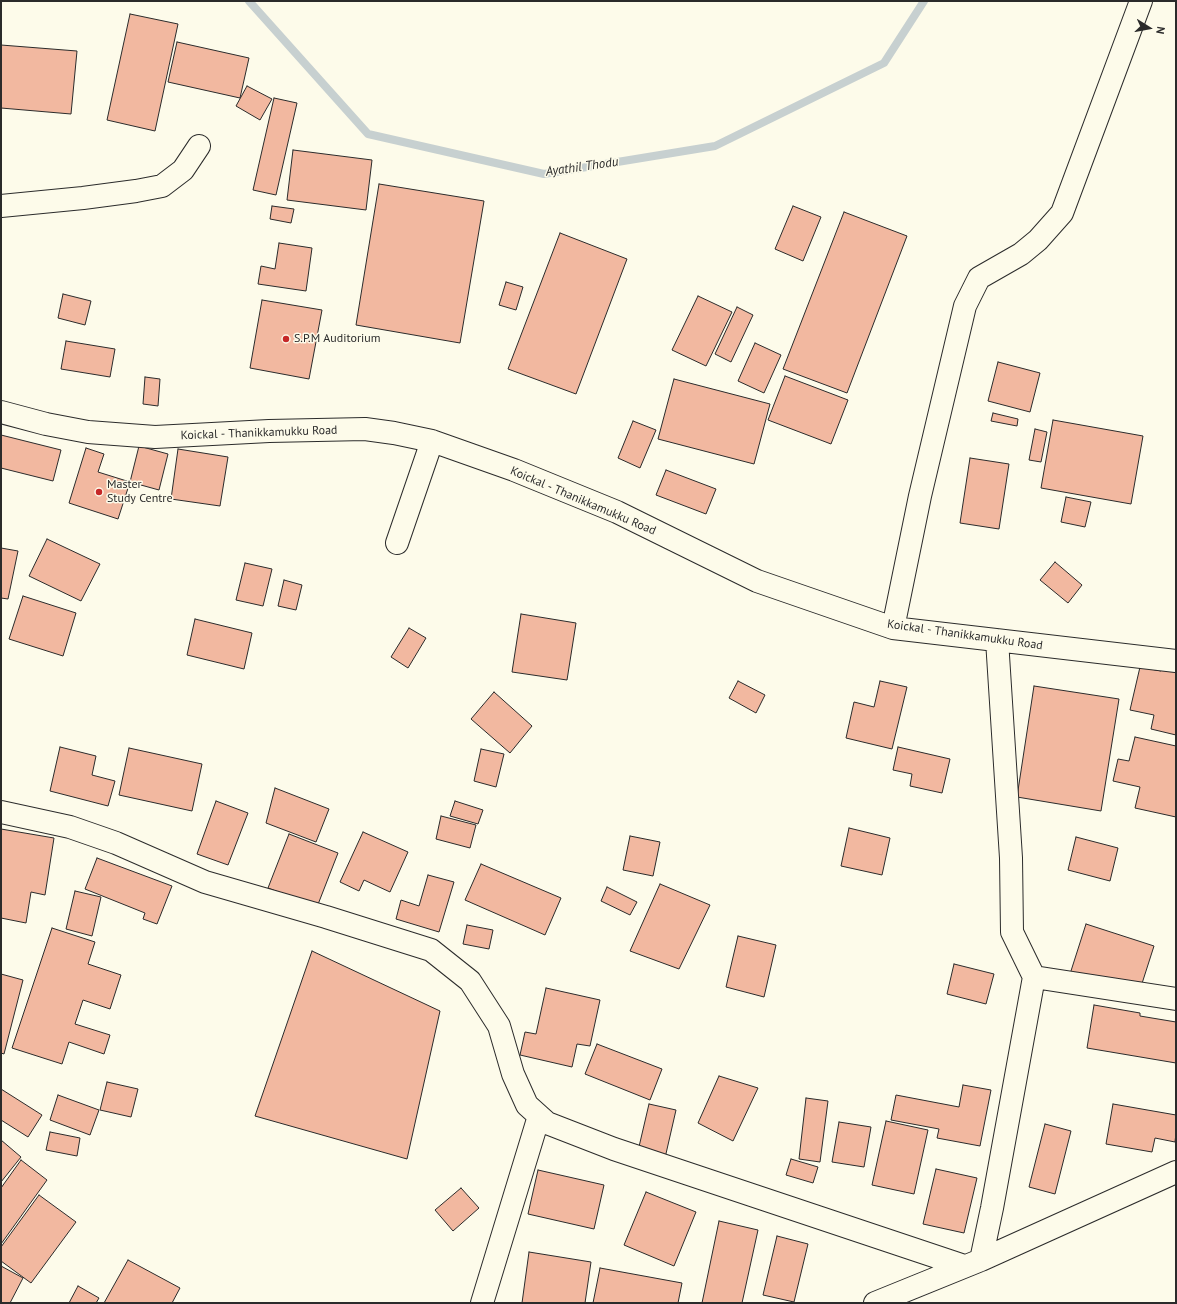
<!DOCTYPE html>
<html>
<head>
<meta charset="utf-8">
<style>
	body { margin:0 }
	#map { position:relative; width:1177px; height:1304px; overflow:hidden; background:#fdfbea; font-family:"PT Sans",sans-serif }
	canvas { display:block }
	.frame { position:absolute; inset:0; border:2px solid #2b2b2b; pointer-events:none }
	.north { position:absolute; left:1129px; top:8px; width:40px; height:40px; -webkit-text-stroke:3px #fdfbea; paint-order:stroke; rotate:101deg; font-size:11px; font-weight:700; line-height:16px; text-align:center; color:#2b2b2b }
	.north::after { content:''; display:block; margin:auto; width:14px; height:18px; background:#2b2b2b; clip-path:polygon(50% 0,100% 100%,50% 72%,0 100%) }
</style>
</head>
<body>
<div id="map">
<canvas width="1177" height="1304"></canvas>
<div class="frame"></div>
<div class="north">N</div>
</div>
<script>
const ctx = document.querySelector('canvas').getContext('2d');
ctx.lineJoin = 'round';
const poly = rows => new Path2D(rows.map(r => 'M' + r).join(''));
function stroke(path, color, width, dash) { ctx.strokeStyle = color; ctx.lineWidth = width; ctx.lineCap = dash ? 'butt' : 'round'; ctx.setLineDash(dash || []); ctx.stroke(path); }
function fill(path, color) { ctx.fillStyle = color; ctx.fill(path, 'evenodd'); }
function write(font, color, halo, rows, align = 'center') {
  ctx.font = font + ' "PT Sans",sans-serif'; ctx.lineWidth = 3; ctx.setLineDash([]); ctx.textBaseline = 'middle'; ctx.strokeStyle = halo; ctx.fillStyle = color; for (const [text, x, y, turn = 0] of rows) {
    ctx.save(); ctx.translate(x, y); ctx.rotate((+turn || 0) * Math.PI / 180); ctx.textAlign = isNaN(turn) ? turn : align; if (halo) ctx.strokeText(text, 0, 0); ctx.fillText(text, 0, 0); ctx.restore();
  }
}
stroke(poly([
	[249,1,368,134,544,174,715,146,884,63,924,1]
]), '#c7d0d0', 8);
const building = poly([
	[130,14,178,24,155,131,107,120,130,14],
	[177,42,249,58,240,98,168,82,177,42],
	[1,45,77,51,71,114,1,108,1,45],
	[247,86,272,99,260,120,236,106,247,86],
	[274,98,297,103,276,195,253,190,274,98],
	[293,150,372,160,366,210,287,200,293,150],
	[379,184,484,201,460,343,356,325,379,184],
	[272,206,294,209,291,223,270,219,272,206],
	[793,206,821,217,803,261,775,249,793,206],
	[844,212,907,236,847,393,783,369,844,212],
	[560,233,627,259,576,394,508,369,560,233],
	[279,243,312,248,306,291,258,284,261,266,275,269,279,243],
	[506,282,523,287,516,310,499,305,506,282],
	[63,294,91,301,85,325,58,318,63,294],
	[698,296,732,312,706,366,672,350,698,296],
	[262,300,322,310,309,379,250,368,262,300],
	[737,307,753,315,731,362,715,354,737,307],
	[66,341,115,349,110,377,61,369,66,341],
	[755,343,781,355,764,393,738,381,755,343],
	[998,362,1040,373,1030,412,988,401,998,362],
	[785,376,848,400,831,444,768,420,785,376],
	[145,377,160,379,158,406,143,404,145,377],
	[674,379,770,404,754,464,658,439,674,379],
	[993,413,1018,419,1017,426,991,421,993,413],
	[1053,420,1143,436,1131,504,1041,488,1053,420],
	[633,421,656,430,640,468,618,458,633,421],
	[1035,429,1047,432,1041,462,1029,460,1035,429],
	[1,435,61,450,53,481,1,468,1,435],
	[139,446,168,454,159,490,130,482,139,446],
	[86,448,104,454,98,472,130,482,118,519,69,503,86,448],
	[178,449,228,457,220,506,171,499,178,449],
	[970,458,1009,464,999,529,960,523,970,458],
	[666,470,716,489,706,514,656,495,666,470],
	[1066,497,1091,502,1085,527,1061,522,1066,497],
	[47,539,100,564,81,601,29,576,47,539],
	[1,548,18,551,8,599,1,598,1,548],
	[1055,562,1082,585,1068,603,1040,580,1055,562],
	[245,563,272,569,263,606,236,600,245,563],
	[284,580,302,585,296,610,278,606,284,580],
	[23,596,76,613,63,656,9,639,23,596],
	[521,614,576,623,567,680,512,672,521,614],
	[195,619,252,633,244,669,187,655,195,619],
	[409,628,426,638,408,668,391,657,409,628],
	[1162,664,1176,667,1176,735,1151,729,1154,715,1130,710,1140,667,1161,671,1162,664],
	[738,681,765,695,756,713,729,698,738,681],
	[880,681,907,687,892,749,846,738,854,702,874,707,880,681],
	[1034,686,1119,699,1101,811,1017,797,1034,686],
	[494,692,532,726,510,753,471,719,494,692],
	[1135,737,1176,746,1176,817,1135,808,1140,787,1113,781,1118,759,1129,761,1135,737],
	[60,747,96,756,92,775,115,781,108,806,50,791,60,747],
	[898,747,950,759,942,793,910,786,912,774,893,770,898,747],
	[129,748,202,764,192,811,119,795,129,748],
	[481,749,504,754,496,787,474,781,481,749],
	[275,788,329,809,316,842,266,823,275,788],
	[216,801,248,813,228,865,197,854,216,801],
	[455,801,483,810,478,824,450,816,455,801],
	[441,816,476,825,470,848,436,839,441,816],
	[849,828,890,838,882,875,841,866,849,828],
	[1,829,54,838,45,895,31,892,26,923,1,918,1,829],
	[363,832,408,852,390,892,364,880,359,891,340,882,363,832],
	[289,834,338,853,317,907,268,888,289,834],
	[630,836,660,842,653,876,623,870,630,836],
	[1076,837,1118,848,1110,881,1068,870,1076,837],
	[97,858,172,886,157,924,143,919,145,913,85,889,97,858],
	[481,864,561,898,545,935,465,900,481,864],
	[428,875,454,882,439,932,396,919,401,900,419,906,428,875],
	[660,884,710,905,679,969,630,951,660,884],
	[607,887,637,902,630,915,601,901,607,887],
	[75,891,101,897,92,936,66,929,75,891],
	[1086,924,1154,946,1138,996,1070,974,1086,924],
	[467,925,493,930,489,949,463,944,467,925],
	[52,928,95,942,88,964,121,975,110,1009,83,1000,75,1024,110,1035,104,1054,69,1042,62,1064,12,1048,52,928],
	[738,936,776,945,764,997,726,987,738,936],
	[312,951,440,1011,407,1159,255,1116,312,951],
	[954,964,994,974,986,1004,947,994,954,964],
	[1,974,23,980,4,1054,1,1053,1,974],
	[546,988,600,1000,590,1046,577,1044,572,1067,520,1055,525,1032,536,1034,546,988],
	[1094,1005,1140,1013,1140,1016,1176,1022,1176,1063,1087,1048,1094,1005],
	[597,1044,662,1069,650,1100,585,1074,597,1044],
	[719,1076,758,1088,733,1141,698,1123,719,1076],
	[107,1082,138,1089,131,1117,100,1110,107,1082],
	[963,1085,991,1090,980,1146,937,1138,939,1129,891,1120,896,1095,959,1107,963,1085],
	[1,1089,42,1115,28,1137,1,1120,1,1089],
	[58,1095,99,1110,90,1135,50,1120,58,1095],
	[806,1098,828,1101,820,1162,799,1159,806,1098],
	[649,1104,676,1110,665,1158,638,1151,649,1104],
	[1113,1104,1176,1115,1176,1133,1175,1142,1155,1138,1152,1152,1106,1144,1113,1104],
	[886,1121,928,1130,914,1194,872,1185,886,1121],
	[839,1122,871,1127,864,1167,832,1162,839,1122],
	[1045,1124,1071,1131,1055,1194,1029,1187,1045,1124],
	[50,1132,80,1138,77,1156,46,1150,50,1132],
	[1,1140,21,1157,1,1182,1,1140],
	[791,1159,818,1167,813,1183,786,1175,791,1159],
	[21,1160,47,1180,1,1244,1,1188,21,1160],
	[936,1169,977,1178,964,1233,923,1224,936,1169],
	[538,1170,604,1185,594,1229,528,1214,538,1170],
	[461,1188,479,1208,453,1231,435,1210,461,1188],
	[646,1192,696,1212,674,1266,624,1245,646,1192],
	[39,1195,76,1222,31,1283,1,1261,1,1247,39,1195],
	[719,1221,758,1230,742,1303,702,1303,719,1221],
	[777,1236,808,1244,794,1302,763,1295,777,1236],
	[529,1252,591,1262,585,1303,522,1303,529,1252],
	[128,1260,180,1288,172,1303,104,1303,128,1260],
	[1,1266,23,1278,10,1303,1,1303,1,1266],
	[600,1268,682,1283,678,1303,593,1303,600,1268],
	[78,1286,99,1298,96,1303,69,1303,78,1286]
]);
fill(building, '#f2b8a0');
stroke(building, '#2b2b2b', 1);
const minor = poly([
	[1,206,83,198,136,191,162,186,183,170,199,146],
	[1,412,46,424,88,432,155,437,269,431,365,429,394,433,432,441,514,470,617,512,757,581,893,628,1176,661],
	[397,543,432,441],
	[893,628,920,496,965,306,979,278,1021,254,1038,240,1062,213,1141,1],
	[1,812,70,827,116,843,205,882,326,917,431,950,470,981,499,1026,513,1074,527,1105,547,1123,614,1149,964,1266],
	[1034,977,1176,999],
	[981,1260,992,1208,1034,977,1012,932,1011,858,997,640],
	[482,1303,539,1116],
	[875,1303,981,1260,1176,1172]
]);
stroke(minor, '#2b2b2b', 24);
stroke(minor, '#fdfbea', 22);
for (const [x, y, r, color] of [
	[286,339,4,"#c62828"],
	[99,492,4,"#c62828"]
]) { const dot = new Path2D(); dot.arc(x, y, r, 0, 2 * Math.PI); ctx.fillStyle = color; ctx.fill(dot); stroke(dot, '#fdfbea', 1.5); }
write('12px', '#2b2b2b', '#fdfbea', [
	["S.P.M Auditorium",294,339],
	["Master",107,485],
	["Study Centre",107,499]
], 'left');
write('12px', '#2b2b2b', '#fdfbea', [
	["Koickal - Thanikkamukku Road",259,433,-2],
	["Koickal - Thanikkamukku Road",583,501,23],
	["Koickal - Thanikkamukku Road",965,635,8]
]);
write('italic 13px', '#2b2b2b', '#fdfbea', [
	["Ayathil Thodu",582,167,-8]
]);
</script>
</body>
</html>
